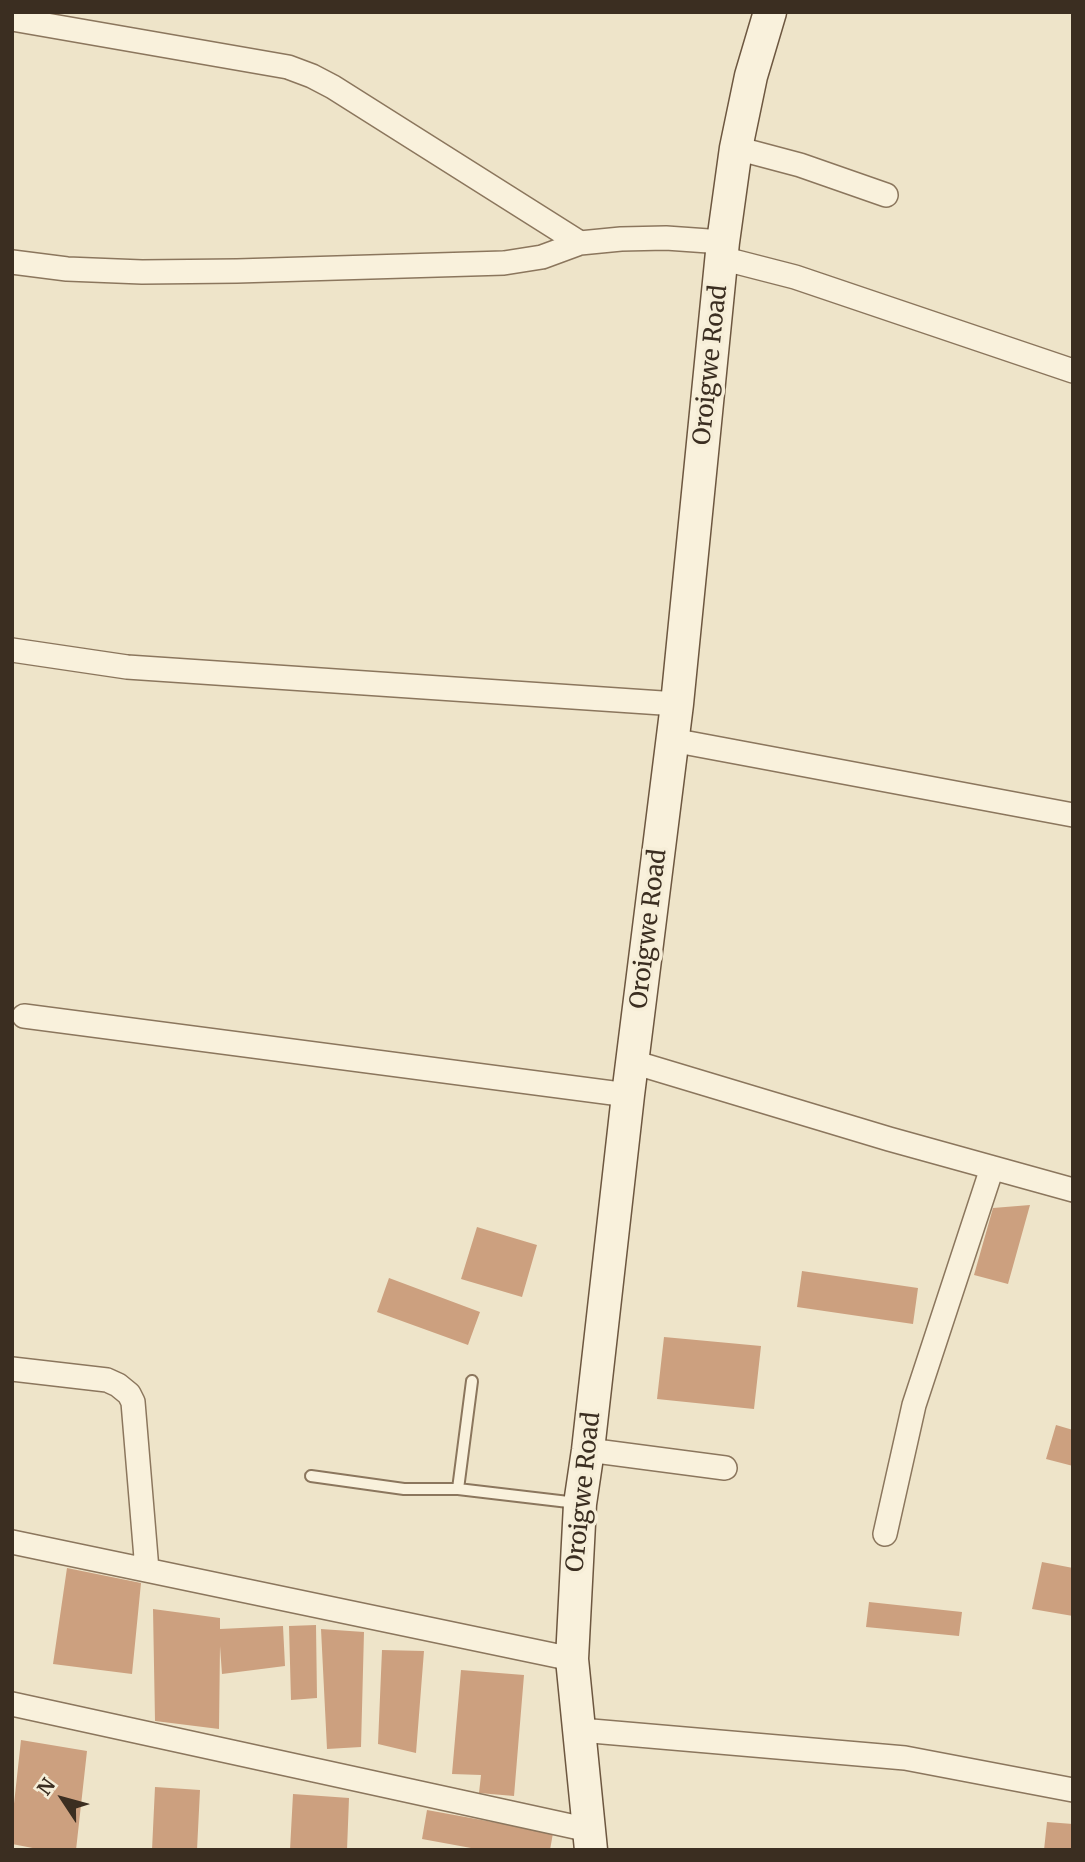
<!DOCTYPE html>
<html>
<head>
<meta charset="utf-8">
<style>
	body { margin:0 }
	#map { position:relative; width:1085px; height:1862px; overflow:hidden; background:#eee4c9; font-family:Merriweather,serif }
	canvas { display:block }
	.frame { position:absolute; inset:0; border:14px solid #3b2e21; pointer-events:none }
	.north { position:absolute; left:28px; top:1764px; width:70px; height:70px; -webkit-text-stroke:5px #f6eed8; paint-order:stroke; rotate:306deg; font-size:19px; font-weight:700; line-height:28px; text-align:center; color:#3b2e21 }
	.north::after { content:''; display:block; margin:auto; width:24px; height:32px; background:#3b2e21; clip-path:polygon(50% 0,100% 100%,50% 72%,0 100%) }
</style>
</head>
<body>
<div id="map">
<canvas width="1085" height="1862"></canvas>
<div class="frame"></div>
<div class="north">N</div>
</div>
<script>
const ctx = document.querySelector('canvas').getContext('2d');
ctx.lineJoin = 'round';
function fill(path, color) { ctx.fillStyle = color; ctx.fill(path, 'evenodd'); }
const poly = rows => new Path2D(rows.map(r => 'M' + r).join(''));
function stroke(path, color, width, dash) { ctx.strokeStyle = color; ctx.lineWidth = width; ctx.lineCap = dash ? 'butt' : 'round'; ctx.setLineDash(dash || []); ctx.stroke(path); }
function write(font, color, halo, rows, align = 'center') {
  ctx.font = font + ' Merriweather,serif'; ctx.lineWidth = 7; ctx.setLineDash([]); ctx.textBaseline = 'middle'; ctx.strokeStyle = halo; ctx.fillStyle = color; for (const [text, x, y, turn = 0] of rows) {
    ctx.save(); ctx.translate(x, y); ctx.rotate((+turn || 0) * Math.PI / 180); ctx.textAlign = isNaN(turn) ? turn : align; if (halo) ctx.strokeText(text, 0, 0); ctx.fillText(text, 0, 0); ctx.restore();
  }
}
fill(poly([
	[1030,1205,1008,1284,974,1275,993,1208],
	[477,1227,537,1245,522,1297,461,1279],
	[802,1271,918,1288,913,1324,797,1307],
	[389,1278,480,1312,468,1345,377,1312],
	[664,1337,761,1346,754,1409,657,1399],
	[1056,1425,1073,1430,1073,1466,1046,1459],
	[1042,1562,1073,1568,1073,1616,1032,1609],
	[67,1568,141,1583,132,1674,53,1664],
	[869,1602,962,1612,959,1636,866,1627],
	[153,1609,220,1618,220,1629,283,1626,285,1666,222,1674,220,1646,219,1729,155,1721],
	[316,1625,317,1698,291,1700,289,1626],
	[321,1629,364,1632,361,1747,327,1749],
	[382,1650,424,1651,416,1753,378,1744],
	[461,1670,524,1675,514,1796,479,1793,481,1775,452,1774],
	[21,1740,87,1751,76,1850,43,1850,12,1844,12,1822],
	[155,1787,200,1790,197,1850,152,1850],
	[293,1794,349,1798,347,1850,290,1850],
	[427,1810,553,1833,550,1850,482,1850,422,1839],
	[1047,1822,1073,1824,1073,1850,1044,1850]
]), '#cca07f');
const lane = poly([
	[311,1476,404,1489,458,1489,577,1503],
	[458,1489,472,1381]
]);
const street = poly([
	[12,19,288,67,312,76,333,87,580,243],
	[736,148,800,165,886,195],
	[721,258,795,277,1073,371],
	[12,262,67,269,142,272,237,271,504,263,542,257,580,243,621,239,666,238,723,242],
	[12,650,127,667,677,704],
	[672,740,1073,815],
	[24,1016,628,1095],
	[633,1062,889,1139,1073,1190],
	[12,1369,107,1380,118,1385,129,1394,133,1402,147,1570],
	[588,1450,725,1468],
	[885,1534,914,1405,992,1168],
	[12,1542,572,1659],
	[12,1704,589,1830],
	[580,1730,905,1758,1073,1790]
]);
const secondary = poly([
	[591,1850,572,1659,580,1504,588,1450,628,1095,677,704,723,242,736,148,751,76,770,12]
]);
stroke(lane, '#8b765d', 14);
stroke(street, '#8b765d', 26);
stroke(secondary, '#6d5740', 35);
stroke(lane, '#f9f1dc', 10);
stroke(street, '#f9f1dc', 23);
stroke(secondary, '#f9f1dc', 32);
write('24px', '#3b2e21', '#f6eed8', [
	["Oroigwe Road",711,365,-84],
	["Oroigwe Road",649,929,-83],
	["Oroigwe Road",584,1492,-84]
]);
</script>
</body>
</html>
